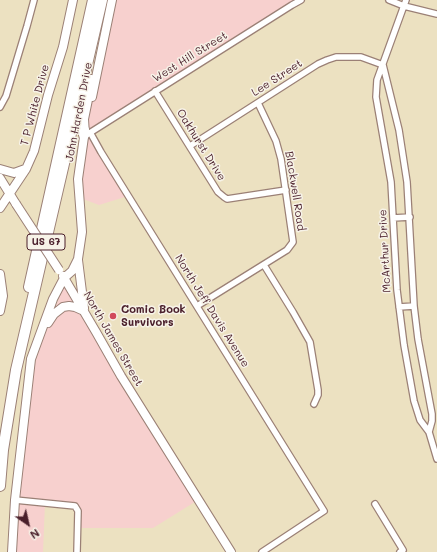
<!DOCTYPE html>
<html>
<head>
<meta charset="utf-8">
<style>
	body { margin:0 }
	#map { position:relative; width:437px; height:552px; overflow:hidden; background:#ece1c1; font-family:Mali,sans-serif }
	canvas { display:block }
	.north { position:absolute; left:8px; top:504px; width:40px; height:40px; -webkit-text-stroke:3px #f7f3e8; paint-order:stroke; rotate:146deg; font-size:11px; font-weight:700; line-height:16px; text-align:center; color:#4a1f2b }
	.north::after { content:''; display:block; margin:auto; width:14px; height:18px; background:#4a1f2b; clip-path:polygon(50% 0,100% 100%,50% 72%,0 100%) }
</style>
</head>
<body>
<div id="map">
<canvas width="437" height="552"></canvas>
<div class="north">N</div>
</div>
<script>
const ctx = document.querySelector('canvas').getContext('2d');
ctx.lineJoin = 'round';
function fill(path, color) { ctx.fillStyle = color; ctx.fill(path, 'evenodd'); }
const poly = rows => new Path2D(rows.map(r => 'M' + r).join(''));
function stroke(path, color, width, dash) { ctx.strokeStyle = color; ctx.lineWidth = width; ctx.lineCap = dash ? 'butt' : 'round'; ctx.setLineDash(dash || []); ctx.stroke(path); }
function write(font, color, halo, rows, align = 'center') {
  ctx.font = font + ' Mali,sans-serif'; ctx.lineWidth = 3; ctx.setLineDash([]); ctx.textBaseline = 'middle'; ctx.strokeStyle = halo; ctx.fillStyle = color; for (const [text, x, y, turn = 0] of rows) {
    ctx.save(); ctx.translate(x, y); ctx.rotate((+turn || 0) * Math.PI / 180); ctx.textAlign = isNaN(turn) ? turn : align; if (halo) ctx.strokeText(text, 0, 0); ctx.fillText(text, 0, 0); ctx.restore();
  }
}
fill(poly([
	[109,0,301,0,84,135],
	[91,137,128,196,99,205,83,199,80,179,87,138],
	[64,278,198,500,153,528,77,528,77,508,45,503,43,552,12,552,33,373,36,359,52,313,58,301]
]), '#f7d0ce');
const street = poly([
	[389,0,404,6,437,14],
	[406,0,377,80,376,97,391,182,397,290,404,345,414,401,420,420,429,432,437,459],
	[383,65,399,130,407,182,414,306,418,339,432,414,432,421,429,432],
	[155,91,203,168,218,192,224,197,227,199,286,190],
	[0,107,6,96,27,26,34,0],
	[88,134,292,5,301,0],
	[91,134,101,152,324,511,262,552],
	[190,146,318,64,327,60,336,57,361,57,383,65],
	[393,218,410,217],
	[264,265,293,312,310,342,318,390,318,395,314,404],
	[197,306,287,250,293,242,281,159,276,141,258,103],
	[399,307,414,306],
	[15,500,75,506,78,511,77,552],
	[375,504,403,550,400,552]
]);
const secondary = poly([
	[92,97,112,0],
	[0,169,14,173,25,169],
	[0,178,16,204],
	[0,208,26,169,34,151,48,95,63,47,73,0],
	[78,260,84,308],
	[0,274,3,296,0,311],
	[63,276,96,332,121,376,231,552],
	[48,323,54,314,63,307,69,306,75,307,84,311],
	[12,552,15,500,31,359,53,299,64,278,72,271,78,259,82,232,78,179,85,130]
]);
const highway = poly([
	[84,135,83,119,91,80],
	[29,287,93,0],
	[0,486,3,450,16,370,102,0]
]);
stroke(street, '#9b8076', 8);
stroke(secondary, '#9b8076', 10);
stroke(highway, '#9b8076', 12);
stroke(street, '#fff', 5.5);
stroke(secondary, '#fff', 8);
stroke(highway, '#fff', 10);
const secondaryBridge = poly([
	[16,204,59,270]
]);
stroke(secondaryBridge, '#9b8076', 10, []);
stroke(secondaryBridge, '#fff', 8);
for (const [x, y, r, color] of [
	[113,316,4,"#d1495b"]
]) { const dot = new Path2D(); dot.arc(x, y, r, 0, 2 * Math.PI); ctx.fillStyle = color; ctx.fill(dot); stroke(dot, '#f7f3e8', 1.5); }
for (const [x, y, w] of [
	[46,242,38]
]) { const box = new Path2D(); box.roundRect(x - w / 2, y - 8, w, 16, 3); ctx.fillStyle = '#f7f3e8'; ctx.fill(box); stroke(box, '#4a1f2b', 1); }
write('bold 10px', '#4a1f2b', null, [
	["US 67",46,242]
]);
write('11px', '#4a1f2b', '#f7f3e8', [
	["West Hill Street",190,57,-32],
	["Lee Street",277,78,-33],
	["T P White Drive",35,105,-75],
	["John Harden Drive",79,112,-79],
	["Oakhurst Drive",201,145,58],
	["Blackwell Road",295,191,81],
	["McArthur Drive",385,251,-93],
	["North Jeff Davis Avenue",212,311,58],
	["North James Street",113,339,60]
]);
write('bold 11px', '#4a1f2b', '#f7f3e8', [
	["Comic Book",121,310],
	["Survivors",121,323]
], 'left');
</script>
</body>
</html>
